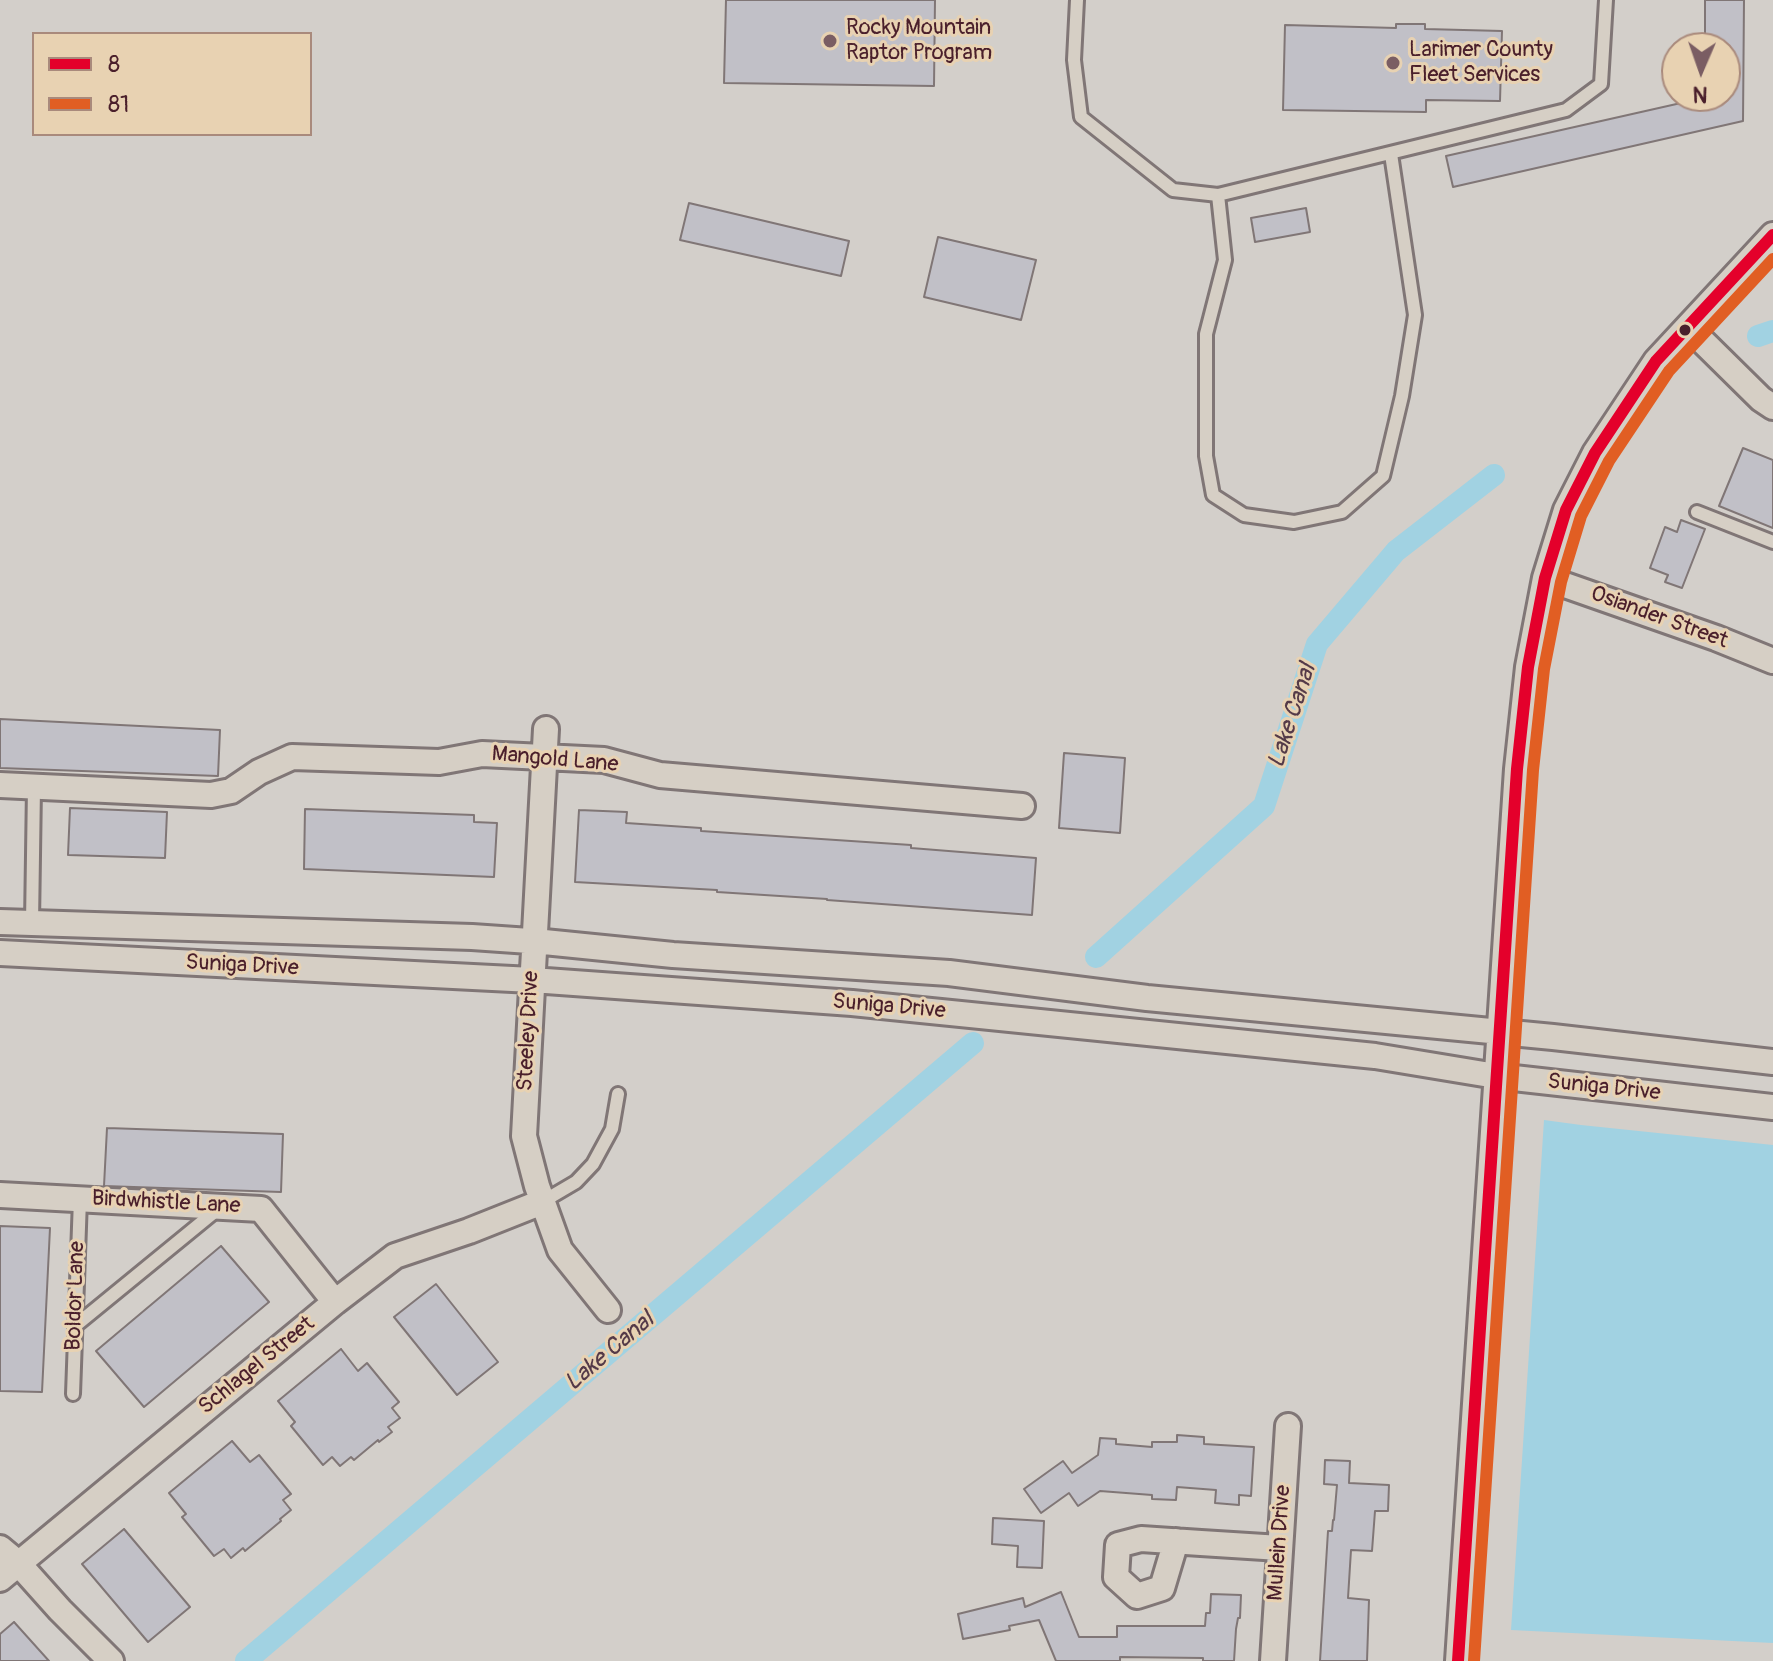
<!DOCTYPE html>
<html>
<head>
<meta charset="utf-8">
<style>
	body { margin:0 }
	#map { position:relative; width:1773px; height:1661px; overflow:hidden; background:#d3cfca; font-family:Pangolin,sans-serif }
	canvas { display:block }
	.legend { position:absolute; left:32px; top:32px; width:280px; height:104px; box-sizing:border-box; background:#e8d2b2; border:2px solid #a98a7c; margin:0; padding:10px 14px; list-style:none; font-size:24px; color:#4a1f2b }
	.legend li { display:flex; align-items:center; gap:16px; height:40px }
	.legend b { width:40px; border:2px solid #a98a7c }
	.north { position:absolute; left:1661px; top:32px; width:80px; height:80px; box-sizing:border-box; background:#e8d2b2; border:2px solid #a98a7c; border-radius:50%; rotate:182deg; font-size:22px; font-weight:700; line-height:32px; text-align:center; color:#4a1f2b }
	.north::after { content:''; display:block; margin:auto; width:28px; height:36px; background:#7a5d63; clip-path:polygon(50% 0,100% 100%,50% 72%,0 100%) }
</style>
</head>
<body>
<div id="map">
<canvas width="1773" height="1661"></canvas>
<ul class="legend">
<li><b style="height:10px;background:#e4002b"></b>8</li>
<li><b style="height:10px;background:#e15e23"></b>81</li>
</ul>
<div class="north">N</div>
</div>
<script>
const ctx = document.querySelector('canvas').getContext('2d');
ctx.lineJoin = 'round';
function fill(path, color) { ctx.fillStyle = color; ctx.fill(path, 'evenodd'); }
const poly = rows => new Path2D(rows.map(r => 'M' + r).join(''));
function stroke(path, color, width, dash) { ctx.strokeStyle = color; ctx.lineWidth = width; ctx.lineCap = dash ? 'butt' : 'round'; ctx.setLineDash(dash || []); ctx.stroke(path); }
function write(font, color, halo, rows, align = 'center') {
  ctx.font = font + ' Pangolin,sans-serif'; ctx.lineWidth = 6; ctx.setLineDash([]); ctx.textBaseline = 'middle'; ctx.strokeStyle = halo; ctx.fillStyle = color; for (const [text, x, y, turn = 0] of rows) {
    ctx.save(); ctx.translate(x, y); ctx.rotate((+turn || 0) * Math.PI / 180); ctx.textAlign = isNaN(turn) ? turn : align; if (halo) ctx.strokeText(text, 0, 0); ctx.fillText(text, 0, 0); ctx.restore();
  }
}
fill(poly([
	[1544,1120,1581,1125,1773,1145,1773,1643,1511,1630]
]), '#a1d2e2');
stroke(poly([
	[1758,336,1773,331],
	[1096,957,1264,806,1317,644,1396,551,1494,475],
	[246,1661,973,1043]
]), '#a1d2e2', 22);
const building = poly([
	[726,0,935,0,934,86,724,83,726,0],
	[1705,0,1744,0,1743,121,1453,187,1446,156,1712,96,1725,96,1725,48,1705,48,1705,0],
	[1396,24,1425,24,1425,29,1502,31,1500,101,1426,100,1426,112,1283,110,1285,25,1396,28,1396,24],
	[689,203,849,241,841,276,680,240,689,203],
	[1306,208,1310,232,1255,242,1251,218,1306,208],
	[938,237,1036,260,1021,320,924,297,938,237],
	[1743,448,1773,460,1773,528,1719,506,1743,448],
	[1681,520,1705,529,1682,588,1665,582,1668,575,1650,568,1665,527,1677,532,1681,520],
	[0,719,220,730,218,776,0,768,0,719],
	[1064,753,1125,758,1120,833,1059,828,1064,753],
	[70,808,167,812,165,858,68,855,70,808],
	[305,809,474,815,474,822,497,823,494,877,304,869,305,809],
	[579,810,627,812,626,823,701,828,701,831,911,845,911,848,1036,858,1032,915,827,900,827,899,717,892,717,890,575,882,579,810],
	[107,1128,283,1134,281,1192,104,1186,107,1128],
	[0,1226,50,1228,42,1392,0,1391,0,1226],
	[221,1246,269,1302,144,1407,96,1351,221,1246],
	[436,1284,498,1362,457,1395,394,1317,436,1284],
	[341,1349,358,1371,367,1363,399,1402,392,1408,400,1418,388,1427,392,1432,379,1442,378,1440,354,1460,351,1457,340,1466,332,1457,323,1465,291,1426,295,1422,278,1401,341,1349],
	[1177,1435,1204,1437,1204,1444,1254,1447,1251,1496,1239,1495,1239,1505,1215,1503,1216,1490,1177,1487,1176,1500,1152,1499,1152,1495,1100,1491,1078,1506,1069,1493,1041,1513,1024,1489,1063,1461,1072,1473,1098,1455,1100,1438,1116,1439,1116,1444,1152,1447,1152,1442,1177,1442,1177,1435],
	[232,1441,250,1462,259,1455,291,1494,283,1500,291,1510,280,1519,281,1521,245,1551,243,1548,231,1558,224,1549,214,1556,182,1517,186,1514,169,1493,232,1441],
	[1325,1460,1350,1461,1349,1483,1389,1485,1388,1511,1375,1511,1372,1551,1351,1550,1348,1598,1369,1600,1367,1661,1320,1661,1328,1531,1332,1531,1333,1520,1334,1520,1337,1485,1324,1484,1325,1460],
	[993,1518,1044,1521,1042,1568,1017,1567,1018,1546,992,1544,993,1518],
	[124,1529,190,1607,148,1642,82,1564,124,1529],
	[1061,1592,1079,1637,1117,1637,1117,1626,1205,1626,1206,1613,1210,1613,1211,1594,1241,1595,1240,1618,1238,1618,1236,1629,1234,1661,1203,1661,1203,1658,1120,1657,1120,1661,1056,1661,1039,1620,1009,1626,1010,1630,963,1639,958,1614,1023,1598,1025,1607,1061,1592],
	[14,1622,49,1661,0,1661,0,1634,14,1622]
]);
fill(building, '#c1c0c7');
stroke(building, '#807676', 2);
const lane = poly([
	[1077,0,1074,60,1081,117,1173,190,1218,195,1566,110,1601,84,1606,0],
	[1218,195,1225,260,1206,334,1206,456,1213,495,1244,515,1294,522,1342,512,1383,476,1402,396,1415,315,1391,154],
	[1697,512,1773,542],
	[32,923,34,787],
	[542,1202,576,1182,593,1164,612,1129,618,1094],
	[75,1326,218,1209],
	[73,1394,80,1199]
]);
const street = poly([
	[1688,327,1761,399,1773,407],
	[1545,578,1716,638,1773,661],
	[546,729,524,1136,537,1186,560,1250,608,1310],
	[0,785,211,795,231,791,259,772,292,757,439,762,482,754,604,760,660,775,1022,806],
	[0,922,472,937,544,942,673,955,949,973,1147,998,1553,1037,1773,1062],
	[0,953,532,980,852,1003,1375,1056,1496,1076,1773,1107],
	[0,1195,261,1209,335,1302],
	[1176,1541,1162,1588,1137,1596,1116,1577,1118,1545,1141,1539,1201,1543,1280,1548],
	[0,1548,18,1563,60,1610,111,1661],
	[0,1579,335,1302,395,1256,469,1231,542,1202],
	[1273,1661,1288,1426],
	[1458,1661,1517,769,1528,667,1545,578,1566,510,1595,453,1656,361,1773,235]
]);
stroke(lane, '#807676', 18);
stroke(street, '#807676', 30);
stroke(lane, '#d6cfc5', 12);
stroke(street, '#d6cfc5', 24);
stroke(poly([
	[1458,1661,1517,769,1528,667,1545,578,1566,510,1595,453,1656,361,1773,235]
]), '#e4002b', 12);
stroke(poly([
	[1474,1661,1533,770,1544,669,1561,582,1581,516,1609,461,1669,371,1773,259]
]), '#e15e23', 12);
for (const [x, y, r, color] of [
	[830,41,8,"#7a5d63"],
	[1393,63,8,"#7a5d63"],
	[1685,330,7,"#4a1f2b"]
]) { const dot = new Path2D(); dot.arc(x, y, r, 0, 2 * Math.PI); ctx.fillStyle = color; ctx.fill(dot); stroke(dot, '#e8d2b2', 3); }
write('22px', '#4a1f2b', '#e8d2b2', [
	["Rocky Mountain",846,28],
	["Raptor Program",846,53],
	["Larimer County",1409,50],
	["Fleet Services",1409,75]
], 'left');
write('22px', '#4a1f2b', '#e8d2b2', [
	["Osiander Street",1659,618,20],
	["Mangold Lane",555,760,5],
	["Suniga Drive",242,966,3],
	["Suniga Drive",889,1007,5],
	["Steeley Drive",529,1031,-87],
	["Suniga Drive",1604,1088,6],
	["Birdwhistle Lane",166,1203,3],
	["Boldor Lane",76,1296,-88],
	["Schlagel Street",257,1366,-39],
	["Mullein Drive",1280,1543,-86]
]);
write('italic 24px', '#543a48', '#e8d2b2', [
	["Lake Canal",1293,716,-72],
	["Lake Canal",610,1352,-40]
]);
</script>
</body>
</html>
